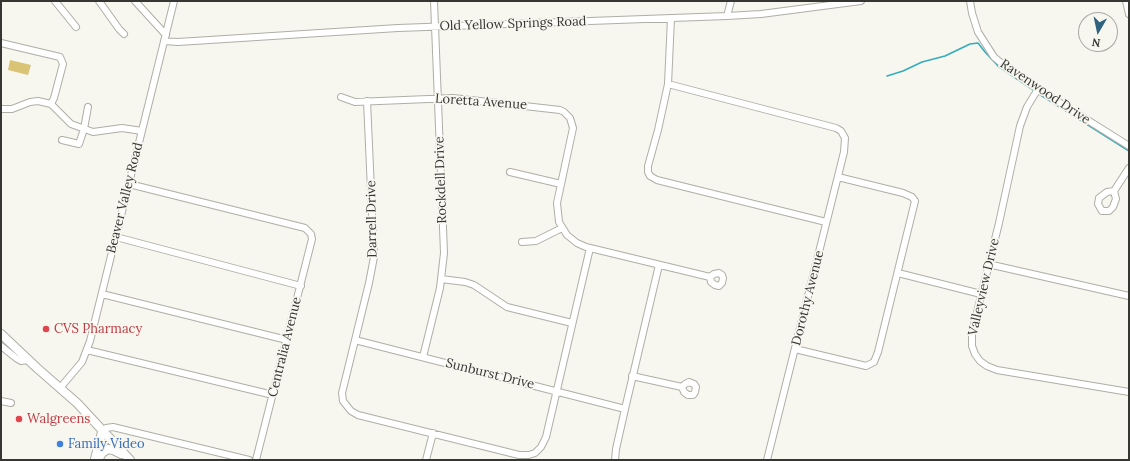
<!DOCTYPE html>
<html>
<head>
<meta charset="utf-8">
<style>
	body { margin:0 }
	#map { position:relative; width:1130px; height:461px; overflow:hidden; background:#f7f6ef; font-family:Lora,serif }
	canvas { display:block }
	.frame { position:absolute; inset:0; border:2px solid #363633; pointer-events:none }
	.north { position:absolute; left:1078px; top:12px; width:40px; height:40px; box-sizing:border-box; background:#f7f6ef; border:1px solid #aaa9a4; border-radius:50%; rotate:189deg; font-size:11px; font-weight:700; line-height:16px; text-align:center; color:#363633 }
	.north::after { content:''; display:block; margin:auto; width:14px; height:18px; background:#2f627f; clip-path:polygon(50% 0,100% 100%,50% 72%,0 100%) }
</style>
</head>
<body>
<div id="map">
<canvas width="1130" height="461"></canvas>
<div class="frame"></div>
<div class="north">N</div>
</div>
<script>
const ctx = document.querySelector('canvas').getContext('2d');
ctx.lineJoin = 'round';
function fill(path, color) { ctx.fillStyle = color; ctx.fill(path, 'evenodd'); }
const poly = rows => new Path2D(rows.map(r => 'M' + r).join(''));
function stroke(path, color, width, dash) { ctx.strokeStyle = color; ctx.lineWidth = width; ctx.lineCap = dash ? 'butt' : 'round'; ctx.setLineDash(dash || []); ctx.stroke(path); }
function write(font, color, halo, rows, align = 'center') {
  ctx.font = font + ' Lora,serif'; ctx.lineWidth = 3.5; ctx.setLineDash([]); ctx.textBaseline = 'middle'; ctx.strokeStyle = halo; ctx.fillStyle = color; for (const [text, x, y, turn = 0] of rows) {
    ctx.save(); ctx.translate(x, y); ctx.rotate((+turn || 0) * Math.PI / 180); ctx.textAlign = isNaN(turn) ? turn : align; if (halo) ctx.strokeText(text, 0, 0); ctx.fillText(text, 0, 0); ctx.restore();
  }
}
fill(poly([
	[10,60,31,65,28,75,8,70]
]), '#d9c476');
stroke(poly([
	[887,76,903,71,922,62,945,56,970,44,978,43,985,52,999,67,1033,90],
	[1039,94,1129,151]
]), '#31adbe', 1.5);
const minor = poly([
	[55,1,76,27],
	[99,1,119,29,124,34],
	[135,1,166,35],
	[970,1,972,13,978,32,994,57,1006,67,1038,89,1129,146],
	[1126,1,1129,14],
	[727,16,731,1],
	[671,18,668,84,658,130,648,166,648,172,650,176,657,180,826,222],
	[164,41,178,42,398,28,727,16,761,14,861,1],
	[1,43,60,57,63,64,54,98,51,104],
	[668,84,836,128,841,131,845,138,844,152,767,460],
	[1038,89,1027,107,1020,126,999,223,972,333,972,346,975,354,980,361,987,366,997,370,1129,392],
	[341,97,355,102,453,98,560,110,564,112,570,118,573,128,557,203,559,222,567,235,577,243,586,247,710,277,711,282,715,285,719,286,722,283,723,278,722,275,719,273,714,274,710,277],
	[367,101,374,257,369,283,342,393,343,401,351,411,358,415,519,455,529,455,535,453,541,447,546,437,590,248],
	[1,109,12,109,30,102,38,101,51,104,71,124,93,132,122,128,142,131],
	[62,140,79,144,84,129,88,107],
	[510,172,561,184],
	[129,184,305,228,311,234,312,239,256,460],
	[1114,191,1116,199,1113,207,1109,211,1102,211,1098,204,1099,198,1107,192,1114,191],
	[1114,191,1129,168],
	[116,237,301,286],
	[522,242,536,241,562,228],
	[988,264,1129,296],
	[898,273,981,294],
	[441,279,465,282,474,285,507,307,572,323],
	[102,294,287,340],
	[355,340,625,409],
	[1,346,16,358,21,361,28,360],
	[795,349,866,366,874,362,878,352,915,201,912,197,903,193,838,177],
	[87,350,273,395],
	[423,357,440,288,444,253,434,1],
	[632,376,682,387,684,392,688,395,693,395,695,392,696,387,694,384,689,382,685,384,682,387],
	[60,388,82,362,90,341,174,1],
	[1,401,11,403],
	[102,432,106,428,113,427,249,460],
	[426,460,433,433],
	[615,460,616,449,625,409,659,265]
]);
const major = poly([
	[1,334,37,368,77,403,130,460],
	[95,459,102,432],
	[98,460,102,453,108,449,113,450,121,454]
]);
stroke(minor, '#afaea7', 8);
stroke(major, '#afaea7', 10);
stroke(minor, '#fff', 6);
stroke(major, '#fff', 8);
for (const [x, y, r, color] of [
	[46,329,4,"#e0444e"],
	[19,419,4,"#e0444e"],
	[60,444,4,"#3f7fe0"]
]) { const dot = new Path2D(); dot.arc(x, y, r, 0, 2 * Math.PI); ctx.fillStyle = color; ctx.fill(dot); stroke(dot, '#f7f6ef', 1.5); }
write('13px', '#363633', '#f7f6ef', [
	["Old Yellow Springs Road",513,24,-2],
	["Ravenwood Drive",1045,92,34],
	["Loretta Avenue",481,102,4],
	["Rockdell Drive",441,180,-92],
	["Beaver Valley Road",125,198,-76],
	["Darrell Drive",372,219,-91],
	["Valleyview Drive",984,287,-77],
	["Dorothy Avenue",808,298,-76],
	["Centralia Avenue",285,347,-76],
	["Sunburst Drive",490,374,14]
]);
write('13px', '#be3a42', '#f7f6ef', [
	["CVS Pharmacy",54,329],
	["Walgreens",27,419]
], 'left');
write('13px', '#366cbe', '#f7f6ef', [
	["Family Video",68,444]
], 'left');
</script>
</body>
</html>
